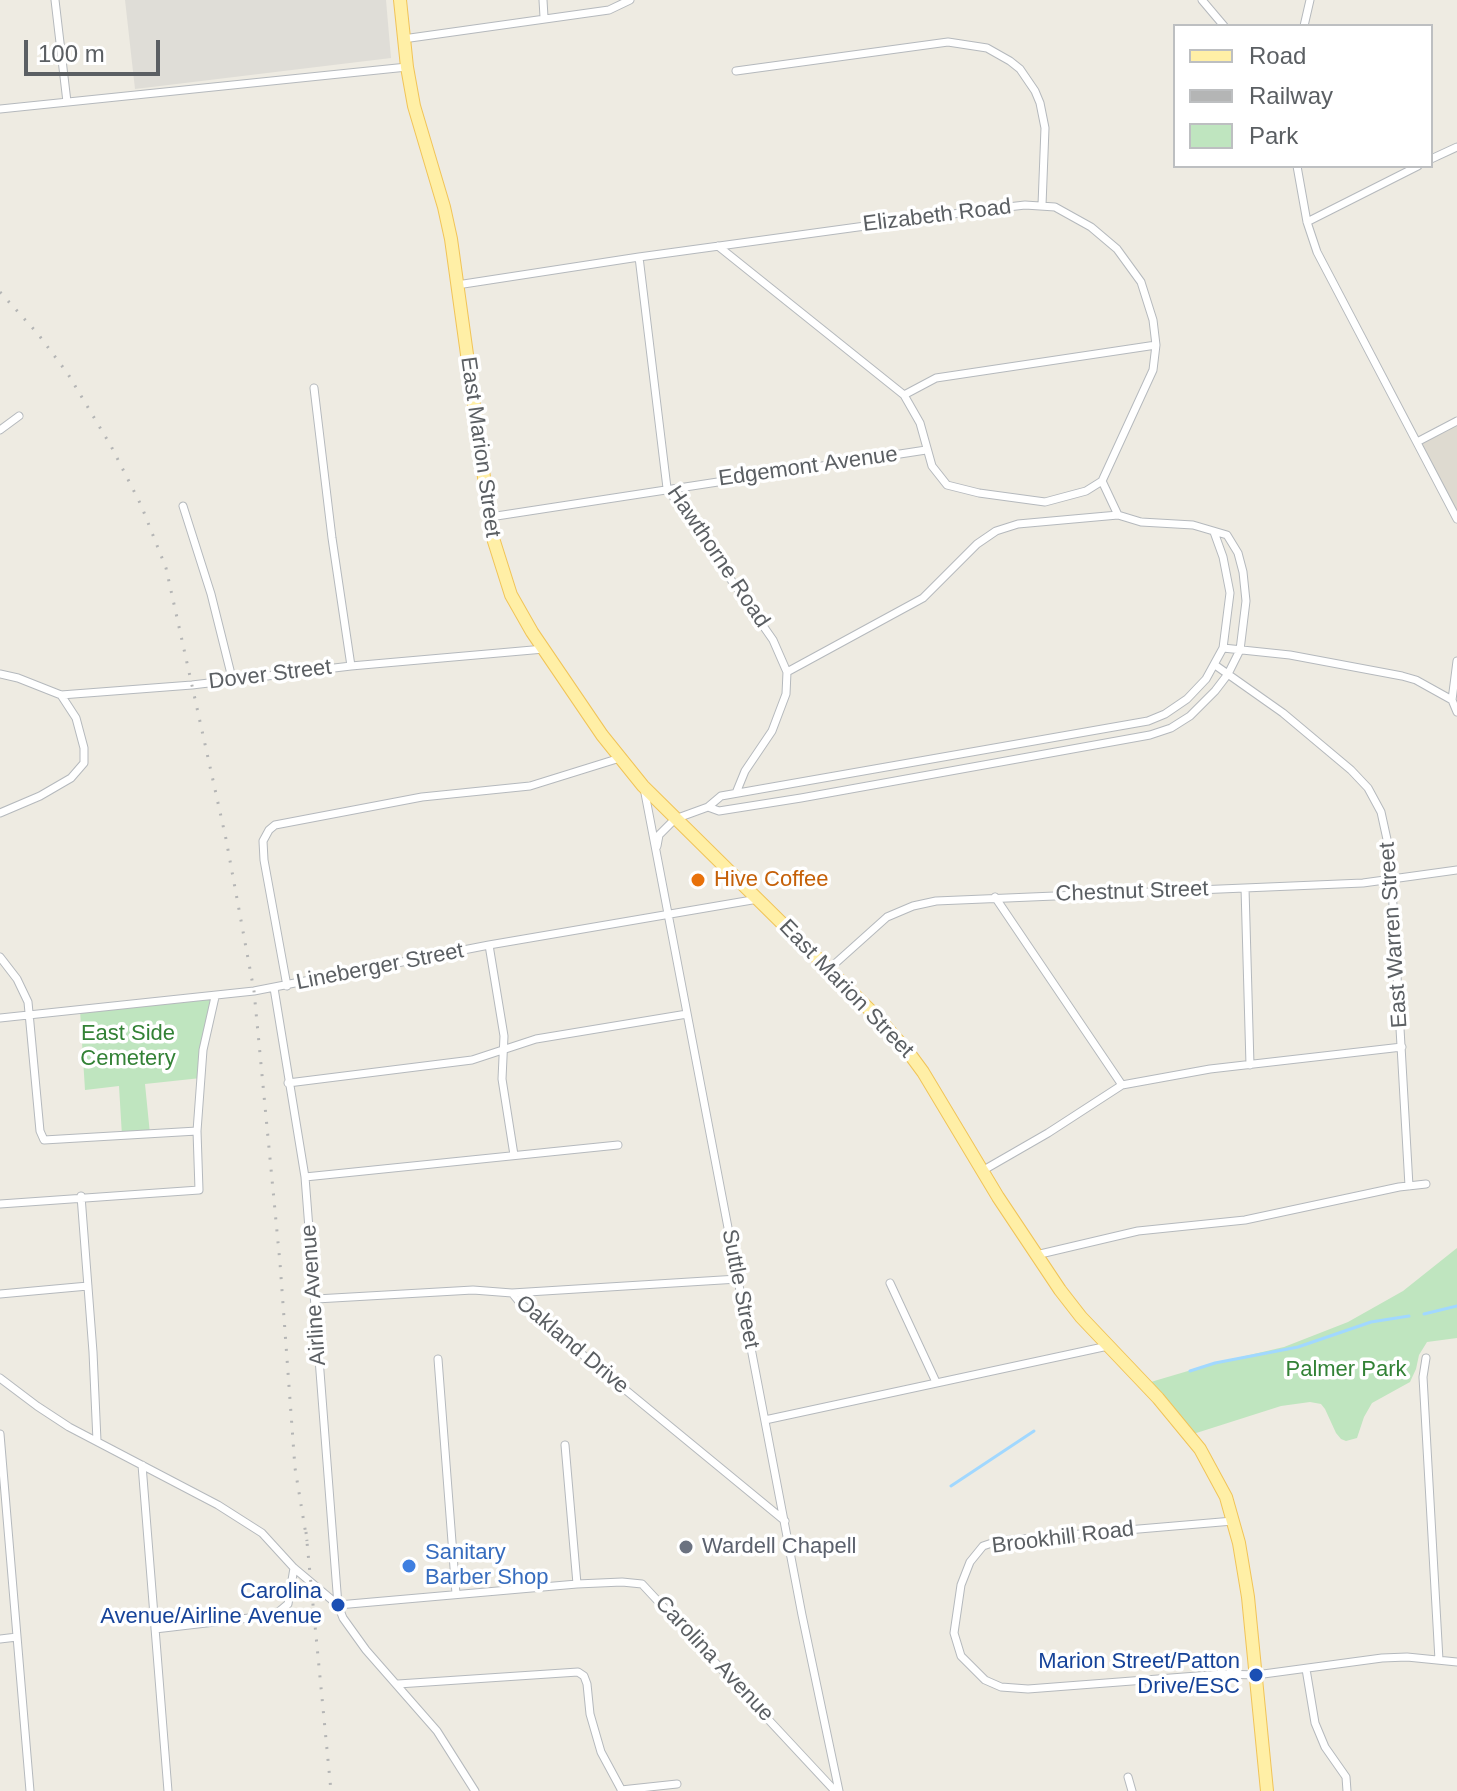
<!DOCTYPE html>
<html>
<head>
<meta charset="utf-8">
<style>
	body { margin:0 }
	#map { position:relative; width:1457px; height:1791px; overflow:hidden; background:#eeebe2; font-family:Helvetica,sans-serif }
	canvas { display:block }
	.legend { position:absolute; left:1173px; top:24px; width:260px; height:144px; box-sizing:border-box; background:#fff; border:2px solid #bdbfc1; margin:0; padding:10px 14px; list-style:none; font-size:24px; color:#5b5f63 }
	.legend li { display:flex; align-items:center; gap:16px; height:40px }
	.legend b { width:40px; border:2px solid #bdbfc1 }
	.scale { position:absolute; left:24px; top:40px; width:136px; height:36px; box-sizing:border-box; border:4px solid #5b5f63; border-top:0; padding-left:10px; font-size:24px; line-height:28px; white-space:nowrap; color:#5b5f63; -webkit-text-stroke:6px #fff; paint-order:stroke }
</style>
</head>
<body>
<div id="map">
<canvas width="1457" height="1791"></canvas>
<ul class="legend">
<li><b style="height:10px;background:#ffefa6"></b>Road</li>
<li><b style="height:10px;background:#b4b5b5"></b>Railway</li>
<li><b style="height:22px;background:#bfe5bf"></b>Park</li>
</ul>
<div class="scale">100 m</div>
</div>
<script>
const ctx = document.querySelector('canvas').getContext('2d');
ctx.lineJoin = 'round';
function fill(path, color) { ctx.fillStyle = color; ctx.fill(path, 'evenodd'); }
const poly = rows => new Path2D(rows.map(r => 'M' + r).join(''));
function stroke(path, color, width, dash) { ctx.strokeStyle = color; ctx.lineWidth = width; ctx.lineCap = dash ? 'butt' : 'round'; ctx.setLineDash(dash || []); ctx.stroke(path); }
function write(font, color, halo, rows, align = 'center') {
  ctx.font = font + ' Helvetica,sans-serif'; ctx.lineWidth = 7; ctx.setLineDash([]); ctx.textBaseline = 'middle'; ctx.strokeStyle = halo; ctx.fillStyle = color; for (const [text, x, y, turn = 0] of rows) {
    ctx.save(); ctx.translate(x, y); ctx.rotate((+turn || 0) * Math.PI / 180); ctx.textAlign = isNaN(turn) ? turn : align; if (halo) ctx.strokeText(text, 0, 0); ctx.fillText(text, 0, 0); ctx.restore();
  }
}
fill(poly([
	[125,0,386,0,391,58,135,89]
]), '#dfddd7');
fill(poly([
	[1457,421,1457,519,1417,442]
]), '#dedad0');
fill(poly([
	[215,997,201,1078,145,1084,150,1134,122,1136,119,1086,85,1090,80,1010],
	[1457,1248,1457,1338,1427,1342,1419,1355,1416,1369,1410,1382,1372,1403,1364,1417,1357,1438,1346,1441,1341,1439,1336,1433,1325,1409,1321,1404,1310,1402,1281,1406,1190,1435,1144,1384,1215,1363,1284,1347,1348,1322,1403,1291]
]), '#bfe5bf');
stroke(poly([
	[1424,1314,1457,1306],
	[1190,1371,1215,1363,1298,1347,1371,1322,1409,1316],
	[951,1486,1034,1431]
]), '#a1d8ff', 3);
const street = poly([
	[55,0,67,102],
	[543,0,544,17],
	[1202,0,1224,26],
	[1304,26,1310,0],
	[403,39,609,10,630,0],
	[736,71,948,42,987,48,1010,61,1020,69,1035,91,1040,103,1045,128,1042,205],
	[0,109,407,67],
	[1431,159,1457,147],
	[1297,166,1307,222,1317,252,1457,519],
	[1307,222,1418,166],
	[718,246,904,395,920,423,932,466,947,485,979,493,1045,502,1086,491,1102,481],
	[639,257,667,488,773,640,787,672,786,694,772,731,745,771,736,793],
	[457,285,639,257,982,210,1025,205,1055,207,1091,227,1117,249,1141,282,1153,320,1156,345,1153,370,1102,481,1118,515],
	[314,388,332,538,351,666],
	[904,395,936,378,1156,345],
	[0,430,19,416],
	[1417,442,1457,421],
	[183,506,211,594,232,678],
	[490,517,926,450],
	[1223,648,1290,655,1402,676,1416,680,1452,700,1457,712],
	[1215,665,1283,713,1351,770,1368,788,1381,812,1390,853,1409,1186],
	[0,674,18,678,61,695,192,685,351,666,544,649],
	[1452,700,1457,661],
	[644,788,802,1615,839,1791],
	[708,807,719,811,801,798,1150,735,1171,728,1190,716,1215,691,1228,674,1240,650,1246,601,1243,572,1238,553,1227,535,1193,525,1141,522,1118,515,1018,524,996,531,977,544,923,598,787,672],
	[0,813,40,796,71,778,84,763,84,748,76,718,61,695],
	[657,846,659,835,675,819,708,807,721,796,1148,721,1165,714,1187,699,1206,679,1223,648,1230,593,1223,557,1214,532],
	[1245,888,1250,1065],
	[995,897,1122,1085],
	[489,945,504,1036,502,1079,514,1155],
	[0,957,17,979,28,1002,40,1131,44,1140,197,1131],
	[829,969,887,917,913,906,936,901,1363,883,1457,870],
	[287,986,264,860,263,841,269,830,275,825,422,797,530,786,620,758],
	[274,988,305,1177,338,1605,343,1618,366,1650,437,1731,475,1791],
	[0,1018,254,991,489,945,758,899],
	[288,1083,472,1060,536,1039,687,1014],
	[982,1171,1048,1133,1122,1085,1210,1069,1402,1047],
	[305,1177,618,1145],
	[81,1196,93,1352,97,1441],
	[0,1204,199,1190,197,1131,203,1050,215,997],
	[1036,1255,1138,1231,1245,1220,1399,1187,1426,1184],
	[890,1283,936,1382],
	[512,1293,738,1279],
	[0,1294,88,1286],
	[316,1299,473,1290,512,1293,521,1304,785,1521],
	[1426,1358,1423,1377,1439,1660],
	[438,1359,456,1594],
	[0,1378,37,1406,69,1427,218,1505,262,1533,294,1568,338,1605,577,1584,622,1582,642,1584,835,1791],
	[765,1420,1108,1346],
	[0,1434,30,1791],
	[565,1445,577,1584],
	[142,1465,168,1791],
	[1233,1521,998,1541,983,1546,970,1562,961,1585,954,1633,961,1656,985,1680,1001,1687,1028,1689,1223,1674,1256,1675,1382,1658,1407,1657,1457,1662],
	[155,1629,275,1615,288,1604,294,1568],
	[0,1639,17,1637],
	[1306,1669,1315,1723,1325,1747,1346,1777,1347,1791],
	[398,1684,578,1672,584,1676,587,1684,590,1714,601,1752,622,1791],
	[1128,1777,1132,1791],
	[621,1790,677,1784]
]);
const primary = poly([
	[400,0,407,67,414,106,444,207,451,239,492,535,511,595,532,632,602,735,643,786,878,1018,909,1053,923,1072,998,1197,1060,1290,1081,1317,1158,1398,1200,1449,1226,1497,1239,1543,1248,1597,1267,1791]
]);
stroke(street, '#b5b9bd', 9);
stroke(primary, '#f1c458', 14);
stroke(street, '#fff', 7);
stroke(primary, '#ffefa6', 12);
stroke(poly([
	[0,292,38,334,68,374,111,446,141,505,166,568,226,839,254,991,280,1263,295,1468,307,1541],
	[306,1532,331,1791]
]), '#b4b5b5', 3, [2, 10]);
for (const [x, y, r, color] of [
	[698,880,8,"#e8710a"],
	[686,1547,8,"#6b7280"],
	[409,1566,8,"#3f7fe0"],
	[338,1605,8,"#1a4fb4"],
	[1256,1675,8,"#1a4fb4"]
]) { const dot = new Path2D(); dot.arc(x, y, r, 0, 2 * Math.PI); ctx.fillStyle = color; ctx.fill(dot); stroke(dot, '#fff', 3); }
write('22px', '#5b5f63', '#fff', [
	["Elizabeth Road",937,216,-7],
	["East Marion Street",480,447,82],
	["Edgemont Avenue",808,467,-8],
	["Hawthorne Road",718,557,56],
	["Dover Street",270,675,-7],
	["Chestnut Street",1132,892,-2],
	["East Warren Street",1394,935,-94],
	["Lineberger Street",380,967,-11],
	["East Marion Street",846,989,46],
	["Suttle Street",740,1289,79],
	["Airline Avenue",314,1295,-94],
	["Oakland Drive",572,1345,40],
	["Brookhill Road",1063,1538,-7],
	["Carolina Avenue",714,1659,47]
]);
write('22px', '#c56008', '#fff', [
	["Hive Coffee",714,880]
], 'left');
write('22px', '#338236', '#fff', [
	["East Side",128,1034],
	["Cemetery",128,1059],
	["Palmer Park",1346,1370]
]);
write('22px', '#5b616d', '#fff', [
	["Wardell Chapell",702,1547]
], 'left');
write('22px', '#366cbe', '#fff', [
	["Sanitary",425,1553],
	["Barber Shop",425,1578]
], 'left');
write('22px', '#164399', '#fff', [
	["Carolina",322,1592],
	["Avenue/Airline Avenue",322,1617],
	["Marion Street/Patton",1240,1662],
	["Drive/ESC",1240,1687]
], 'right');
</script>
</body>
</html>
